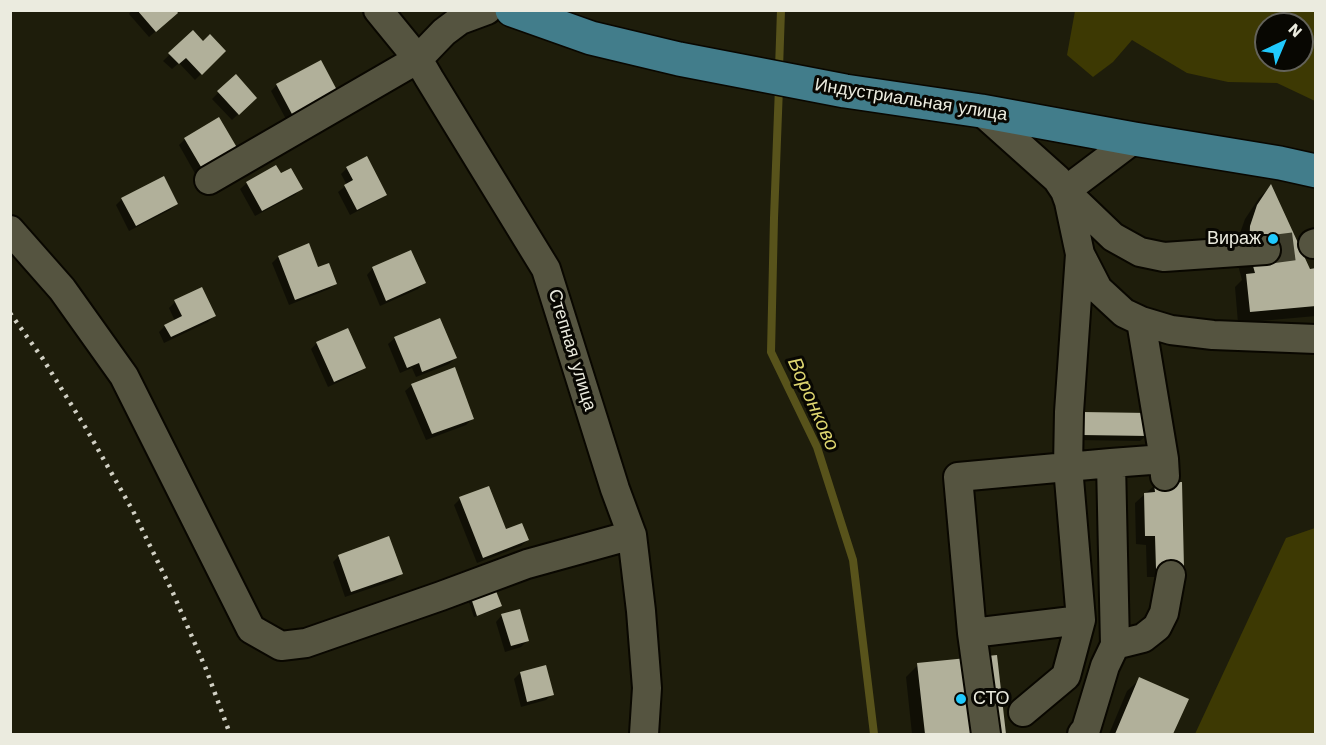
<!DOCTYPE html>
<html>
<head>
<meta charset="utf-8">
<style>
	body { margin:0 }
	#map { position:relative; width:1326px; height:745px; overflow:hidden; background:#1e1d0b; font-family:"Work Sans",sans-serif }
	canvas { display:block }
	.frame { position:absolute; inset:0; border:12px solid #ebebdf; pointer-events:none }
	.north { position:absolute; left:1254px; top:12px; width:60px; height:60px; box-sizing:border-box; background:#080702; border:2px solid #63625a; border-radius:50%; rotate:44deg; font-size:16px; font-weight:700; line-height:24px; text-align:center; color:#ebebdf }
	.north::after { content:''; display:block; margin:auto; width:21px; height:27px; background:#20c9fd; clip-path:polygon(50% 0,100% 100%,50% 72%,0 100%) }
</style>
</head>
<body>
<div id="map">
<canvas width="1326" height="745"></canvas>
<div class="frame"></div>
<div class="north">N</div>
</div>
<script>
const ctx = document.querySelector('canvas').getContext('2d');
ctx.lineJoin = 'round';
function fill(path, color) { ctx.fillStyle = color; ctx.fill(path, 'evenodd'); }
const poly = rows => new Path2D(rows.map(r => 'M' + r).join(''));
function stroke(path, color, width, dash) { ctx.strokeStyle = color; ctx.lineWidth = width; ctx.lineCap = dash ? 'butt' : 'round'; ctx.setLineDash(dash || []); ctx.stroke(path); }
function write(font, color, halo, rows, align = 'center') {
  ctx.font = font + ' "Work Sans",sans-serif'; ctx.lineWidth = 6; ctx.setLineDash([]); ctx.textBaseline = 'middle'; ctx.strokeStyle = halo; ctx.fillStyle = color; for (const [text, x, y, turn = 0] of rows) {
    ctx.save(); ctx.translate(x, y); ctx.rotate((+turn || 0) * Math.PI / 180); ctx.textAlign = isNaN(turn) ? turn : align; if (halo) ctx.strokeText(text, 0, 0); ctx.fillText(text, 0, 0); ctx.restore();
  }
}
fill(poly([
	[1075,11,1315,11,1315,101,1277,83,1228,82,1187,73,1132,40,1113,62,1093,77,1067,55],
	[1266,24,1302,24,1302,60,1266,60],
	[1315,528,1315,734,1195,734,1286,538]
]), '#3d3903');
fill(poly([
	[132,10,174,10,170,19,149,37,129,14],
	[193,32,203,43,224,51,195,80,179,63,172,69,163,61],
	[235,76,255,98,232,120,212,99],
	[277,85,330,98,287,121,271,91],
	[185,139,237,151,197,177,179,145],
	[347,168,385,194,379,200,350,215,338,192,347,185,341,174],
	[280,175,301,189,295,195,255,216,240,189,247,183],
	[1271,186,1309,270,1316,270,1316,316,1238,323,1235,287,1242,280,1238,265,1238,239,1245,219,1259,198],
	[122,199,176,204,170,210,129,231,116,205],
	[278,257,318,269,336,283,329,289,289,305,272,263],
	[373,268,424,283,418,289,380,306,367,275],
	[201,289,214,316,208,322,164,343,159,332,165,326,175,321,169,308,175,302],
	[395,338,455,358,449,364,416,377,412,368,400,373,388,344],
	[317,343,364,367,358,373,328,387,311,349],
	[412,385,472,419,466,425,426,440,405,391],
	[1077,420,1147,435,1140,441,1076,440],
	[1155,485,1173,577,1147,577,1146,545,1136,544,1135,503],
	[460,499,505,531,528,540,521,546,477,563,454,505],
	[339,556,401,574,395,580,345,597,333,562],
	[470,597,500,606,497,609,474,617,468,599],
	[502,615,527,641,521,647,505,652,496,622],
	[996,657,1004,734,912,734,906,677,918,665],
	[520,673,552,694,546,700,521,707,514,679],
	[1140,679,1187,699,1172,734,1109,734,1127,691]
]), '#0007');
stroke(poly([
	[779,69,781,10],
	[779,87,774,218,771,352,817,447,853,560,874,734]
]), '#58531b', 8);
fill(poly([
	[137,10,176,10,178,13,156,32],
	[193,30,203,41,210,34,226,51,202,75,186,58,179,64,168,53],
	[321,60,338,92,293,116,276,84],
	[236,74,257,98,239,115,217,91],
	[219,117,239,151,204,172,184,138],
	[367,156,387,195,357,210,344,185,353,180,346,167],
	[276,165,281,173,291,168,303,189,262,211,246,182],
	[164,176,178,204,136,226,121,198],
	[1271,184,1310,269,1316,268,1316,306,1250,312,1246,274,1255,273,1249,252,1250,226,1257,205],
	[309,243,318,267,329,263,337,284,295,300,278,256],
	[411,250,426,283,386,301,372,267],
	[202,287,216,316,171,337,164,325,182,316,174,300],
	[440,318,457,358,422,372,419,363,407,368,394,337],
	[348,328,366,368,334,382,316,342],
	[455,367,474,419,432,434,411,384],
	[1082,412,1149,413,1148,436,1082,435],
	[1182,482,1184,568,1156,569,1155,536,1145,536,1144,493,1155,492,1154,483],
	[489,486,506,529,522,523,529,540,483,558,459,497],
	[389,536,403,574,351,592,338,555],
	[494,586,502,606,477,616,470,595],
	[520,609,529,641,511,646,501,614],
	[997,655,1006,734,925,734,917,663],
	[546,665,554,695,527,702,520,672],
	[1139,677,1189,699,1173,734,1115,734]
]), '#b1b09a');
stroke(poly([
	[1266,250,1313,244]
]), '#3d3c2b', 28, [28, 14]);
const minor = poly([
	[378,10,418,59,429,78,546,269,615,489,632,535,641,611,647,688,644,734],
	[981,111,1057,179,1065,191,1069,202,1080,254,1098,289,1124,313,1141,321,1171,330,1213,335,1316,339],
	[1134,139,1065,191,1113,237,1140,252,1164,257,1266,250],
	[209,180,418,59,444,32,460,20,487,10],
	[10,230,62,289,124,376,251,629,281,646,306,643,441,596,527,564,632,535],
	[1313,244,1316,243],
	[1141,321,1164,459],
	[1111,463,1164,459,1165,476],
	[972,633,1081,620],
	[1115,645,1143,638,1157,627,1164,613,1171,575],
	[1023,712,1066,676,1081,620,1068,467,1069,412,1080,254],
	[986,734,972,633,958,477,1111,463,1115,645,1105,666,1086,729,1082,734]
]);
const major = poly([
	[512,10,591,38,679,59,845,91,981,111,1134,139,1280,163,1316,171]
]);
stroke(minor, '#090700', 32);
stroke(major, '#090700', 36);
stroke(minor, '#555440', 28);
stroke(major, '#427d8b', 33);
stroke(poly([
	[10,313,43,359,87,430,133,511,173,593,206,669,230,734]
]), '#d1d0c4', 4.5, [3, 6]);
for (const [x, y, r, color] of [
	[1273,239,6,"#20c9fd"],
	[961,699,6,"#20c9fd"]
]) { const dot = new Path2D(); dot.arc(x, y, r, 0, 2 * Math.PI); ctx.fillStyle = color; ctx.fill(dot); stroke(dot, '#080702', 2); }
write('18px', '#ebebdf', '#080702', [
	["Индустриальная улица",911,100,9],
	["Степная улица",572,350,73]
]);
write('18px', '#ebebdf', '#080702', [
	["Вираж",1261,239],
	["СТО",973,699,"left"]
], 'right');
write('italic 20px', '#ddd56f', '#080702', [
	["Воронково",813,404,66]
]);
</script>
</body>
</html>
